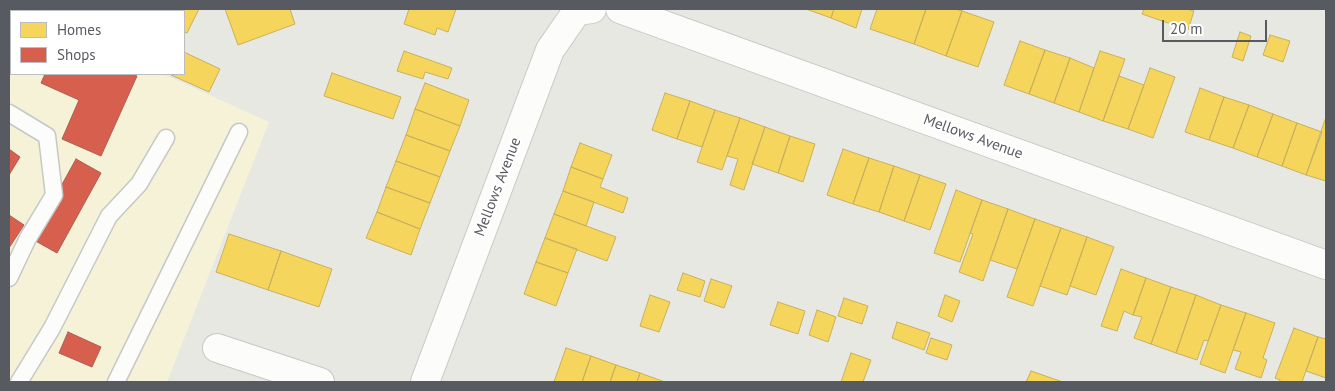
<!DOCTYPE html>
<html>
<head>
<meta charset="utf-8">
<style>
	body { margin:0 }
	#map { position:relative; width:1335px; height:391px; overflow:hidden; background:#e8e8e2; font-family:"PT Sans",sans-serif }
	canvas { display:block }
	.frame { position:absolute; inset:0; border:10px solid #585a61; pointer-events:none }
	.legend { position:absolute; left:10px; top:10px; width:175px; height:65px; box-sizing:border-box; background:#fff; border:1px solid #bcbdc0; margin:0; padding:6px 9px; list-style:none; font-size:15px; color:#585a61 }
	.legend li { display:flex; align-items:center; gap:10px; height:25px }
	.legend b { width:25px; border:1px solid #bcbdc0 }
	.scale { position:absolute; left:1162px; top:20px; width:105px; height:22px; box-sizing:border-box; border:2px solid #585a61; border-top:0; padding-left:6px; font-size:15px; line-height:18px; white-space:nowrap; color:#585a61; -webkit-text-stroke:4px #fff; paint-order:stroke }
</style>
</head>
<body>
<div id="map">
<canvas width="1335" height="391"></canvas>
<div class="frame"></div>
<ul class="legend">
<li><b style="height:14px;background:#f6d55c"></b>Homes</li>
<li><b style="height:14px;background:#d6604d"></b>Shops</li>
</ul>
<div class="scale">20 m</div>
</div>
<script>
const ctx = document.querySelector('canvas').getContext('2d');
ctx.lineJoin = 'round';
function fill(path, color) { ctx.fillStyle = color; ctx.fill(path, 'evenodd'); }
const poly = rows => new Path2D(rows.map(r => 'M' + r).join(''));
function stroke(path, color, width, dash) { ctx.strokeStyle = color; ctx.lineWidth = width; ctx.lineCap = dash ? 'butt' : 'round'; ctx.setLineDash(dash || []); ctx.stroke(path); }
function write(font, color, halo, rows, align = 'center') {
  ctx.font = font + ' "PT Sans",sans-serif'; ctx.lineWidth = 5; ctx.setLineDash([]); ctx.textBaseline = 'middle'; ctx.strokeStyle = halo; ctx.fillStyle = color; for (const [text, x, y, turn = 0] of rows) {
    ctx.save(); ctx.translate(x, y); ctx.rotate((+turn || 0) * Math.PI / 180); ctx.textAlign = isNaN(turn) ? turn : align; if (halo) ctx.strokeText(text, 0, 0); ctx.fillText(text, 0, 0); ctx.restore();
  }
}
fill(poly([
	[9,9,21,9,27,11,11,11,11,74,163,74,269,122,167,382,9,382]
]), '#f5f2d8');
const homes = poly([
	[134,9,164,9,163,11,140,11,134,9],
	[164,9,199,9,187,33,184,32,184,11,163,11,164,9],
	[225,9,290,9,295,24,238,45,225,9],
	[409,9,456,9,448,32,437,28,435,35,404,24,409,9],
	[806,9,834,9,831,18,806,9],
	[834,9,862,9,856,28,831,18,834,9],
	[877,9,926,9,914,44,870,29,877,9],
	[926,9,955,9,962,11,946,56,914,44,926,9],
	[1144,9,1187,9,1194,11,1188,30,1142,14,1144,9],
	[962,11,994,22,978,67,946,56,962,11],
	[1240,32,1251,36,1243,61,1232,57,1240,32],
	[1270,35,1290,41,1283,62,1263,55,1270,35],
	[1020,41,1045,50,1029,94,1004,85,1020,41],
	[1045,50,1070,58,1054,103,1029,94,1045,50],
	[404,51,452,68,448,79,425,72,423,79,397,71,404,51],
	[1100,51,1125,59,1103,121,1079,112,1100,51],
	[184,52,220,69,209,92,171,75,184,74,184,52],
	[1070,58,1094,68,1079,112,1054,103,1070,58],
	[1150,68,1175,77,1153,138,1128,129,1150,68],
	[332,73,401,97,393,119,324,96,332,73],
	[1119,76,1144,85,1128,129,1103,121,1119,76],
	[425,83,469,100,460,126,415,109,425,83],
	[1200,88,1224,97,1209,140,1185,132,1200,88],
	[665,93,690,101,677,139,652,130,665,93],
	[1224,97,1249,105,1233,148,1209,140,1224,97],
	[690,101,715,110,702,147,677,139,690,101],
	[1249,105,1273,114,1257,157,1233,148,1249,105],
	[415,109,460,126,450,151,406,135,415,109],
	[715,110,740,118,722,170,697,162,715,110],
	[1273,114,1297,123,1282,166,1257,157,1273,114],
	[1326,117,1326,181,1306,175,1326,117],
	[740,118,765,127,744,190,730,185,738,159,727,156,740,118],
	[1297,123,1322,132,1306,175,1282,166,1297,123],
	[765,127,790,136,778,173,752,164,765,127],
	[406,135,450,151,440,177,396,161,406,135],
	[790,136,815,144,803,182,778,173,790,136],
	[580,143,612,155,603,179,571,167,580,143],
	[843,149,869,158,853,204,827,195,843,149],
	[869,158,894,166,879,212,853,204,869,158],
	[396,161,440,177,430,203,386,187,396,161],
	[894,166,920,175,904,221,879,212,894,166],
	[571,167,603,179,600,187,628,198,623,213,563,191,571,167],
	[920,175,946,184,930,230,904,221,920,175],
	[386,187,430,203,420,229,377,212,386,187],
	[956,190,982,200,960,262,934,253,956,190],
	[563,191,594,202,586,226,554,214,563,191],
	[982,200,1008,209,983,281,959,272,973,234,970,233,982,200],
	[1008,209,1035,219,1017,269,990,260,1008,209],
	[377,212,420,229,411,255,366,238,377,212],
	[554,214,616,237,607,261,545,238,554,214],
	[1035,219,1061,228,1033,306,1007,297,1035,219],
	[1061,228,1087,237,1067,295,1040,286,1061,228],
	[229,234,281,251,268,290,216,272,229,234],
	[1087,237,1114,247,1096,295,1070,286,1087,237],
	[545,238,577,249,568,273,536,262,545,238],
	[281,251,332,269,319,307,268,290,281,251],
	[536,262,568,273,556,306,524,294,536,262],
	[1121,269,1146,278,1133,315,1124,311,1117,331,1101,326,1121,269],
	[683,273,705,281,700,297,677,290,683,273],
	[1146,278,1171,287,1151,344,1134,338,1142,317,1133,315,1146,278],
	[711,279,732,286,724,308,704,301,711,279],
	[1171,287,1196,295,1176,353,1151,344,1171,287],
	[650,295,670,302,659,332,640,326,650,295],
	[945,295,960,301,952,322,938,316,945,295],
	[1196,295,1221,305,1208,341,1204,340,1197,360,1176,353,1196,295],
	[844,298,868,306,862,324,838,316,844,298],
	[778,302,805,311,798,334,770,325,778,302],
	[1221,305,1246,313,1225,373,1200,364,1221,305],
	[817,310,836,317,828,342,809,335,817,310],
	[1246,313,1275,323,1263,358,1267,360,1261,378,1235,369,1241,352,1233,350,1246,313],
	[897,322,930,333,924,350,892,338,897,322],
	[1294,328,1318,337,1302,382,1280,382,1280,380,1275,378,1294,328],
	[1318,337,1326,339,1326,378,1306,371,1318,337],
	[931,338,952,345,947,360,926,353,931,338],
	[566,348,591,356,582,382,554,382,566,348],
	[851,353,871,360,863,382,841,382,851,353],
	[591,356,616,365,610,382,582,382,591,356],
	[616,365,640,373,637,382,610,382,616,365],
	[1031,371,1063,382,1026,382,1031,371],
	[640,373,665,382,637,382,640,373]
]);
fill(homes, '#f6d55c');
stroke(homes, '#c7b05e', 1);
const shops = poly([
	[45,74,131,74,137,76,101,156,62,139,79,100,41,83,45,74],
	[9,149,20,157,9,175,9,149],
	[76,159,101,173,57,253,32,239,76,159],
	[9,215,24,225,9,248,9,215],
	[68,332,101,347,92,367,59,353,68,332]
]);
fill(shops, '#d6604d');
stroke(shops, '#b05e53', 1);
const service = poly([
	[9,51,11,47],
	[9,113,47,136,54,195,28,238,9,278],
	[19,382,52,328,109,216,139,184,166,138],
	[116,382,239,132]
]);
const minor = poly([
	[620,9,1326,265],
	[217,348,320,382],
	[425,382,550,50,577,11,592,9]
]);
stroke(service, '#c7c7c7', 19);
stroke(minor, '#c7c7c7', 30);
stroke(service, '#fcfcfb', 16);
stroke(minor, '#fcfcfb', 28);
write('15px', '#585a61', '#fff', [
	["Mellows Avenue",973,137,20],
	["Mellows Avenue",498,187,-69]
]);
</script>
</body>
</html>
